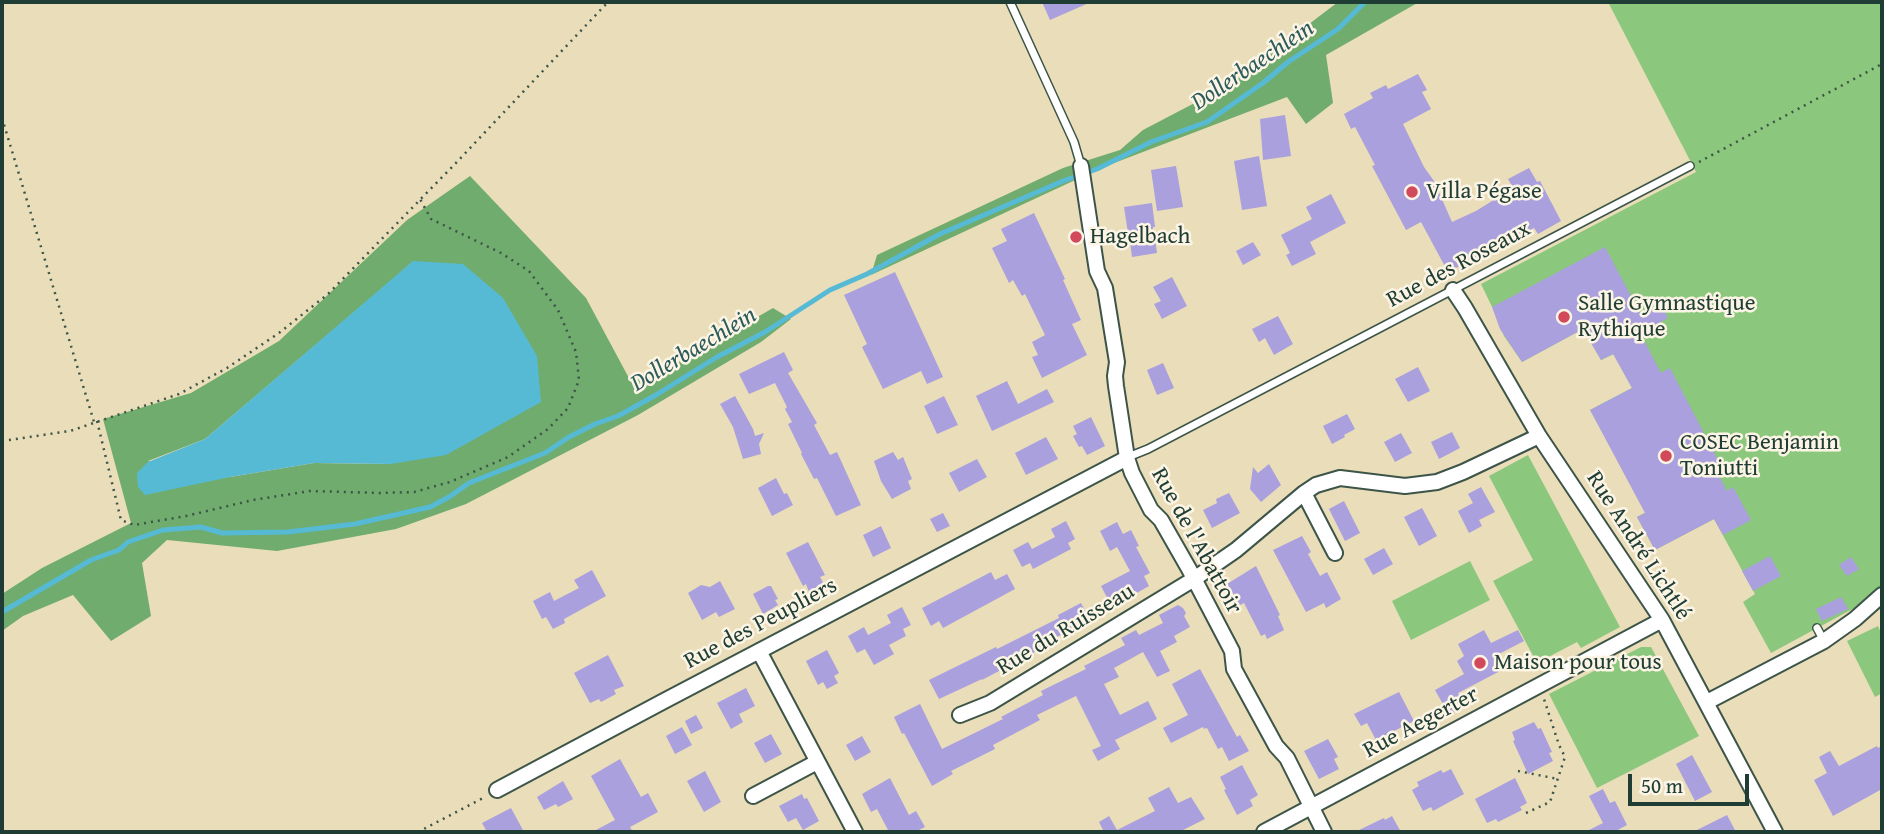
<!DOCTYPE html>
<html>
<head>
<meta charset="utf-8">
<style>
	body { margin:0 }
	#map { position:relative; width:1884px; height:834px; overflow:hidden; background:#eaddb9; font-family:"Gentium Book Plus",serif }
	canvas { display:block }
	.frame { position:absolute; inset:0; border:4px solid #1f3d34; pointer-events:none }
	.scale { position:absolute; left:1628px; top:774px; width:121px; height:32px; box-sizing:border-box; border:4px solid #1f3d34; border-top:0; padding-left:9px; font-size:21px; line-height:24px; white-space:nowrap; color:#1f3d34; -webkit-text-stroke:5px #fcf5e5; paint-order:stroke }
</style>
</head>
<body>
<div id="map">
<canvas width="1884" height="834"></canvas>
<div class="frame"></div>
<div class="scale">50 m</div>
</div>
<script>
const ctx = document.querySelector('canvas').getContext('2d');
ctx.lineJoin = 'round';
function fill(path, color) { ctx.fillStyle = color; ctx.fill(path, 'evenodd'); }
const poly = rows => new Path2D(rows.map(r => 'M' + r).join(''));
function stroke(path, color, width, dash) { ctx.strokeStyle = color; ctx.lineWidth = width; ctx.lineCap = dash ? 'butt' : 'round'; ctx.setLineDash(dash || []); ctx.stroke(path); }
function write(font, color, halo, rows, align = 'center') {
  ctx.font = font + ' "Gentium Book Plus",serif'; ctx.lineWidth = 5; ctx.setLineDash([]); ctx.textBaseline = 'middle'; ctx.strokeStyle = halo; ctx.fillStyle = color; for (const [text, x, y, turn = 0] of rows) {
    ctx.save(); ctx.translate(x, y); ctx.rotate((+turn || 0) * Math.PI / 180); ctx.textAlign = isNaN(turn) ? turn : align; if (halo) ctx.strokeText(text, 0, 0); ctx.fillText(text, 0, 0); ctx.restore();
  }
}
fill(poly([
	[1608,2,1882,2,1882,586,1858,606,1771,653,1743,602,1755,594,1714,519,1655,550,1637,517,1650,510,1590,410,1632,388,1614,354,1601,360,1583,329,1522,362,1504,336,1495,313,1481,284,1696,172],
	[1528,455,1620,627,1581,648,1577,642,1537,663,1493,581,1533,560,1489,476],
	[1470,561,1490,600,1411,640,1392,601],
	[1878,626,1882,635,1882,693,1875,697,1847,641],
	[1641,647,1651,647,1699,736,1597,788,1549,694]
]), '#8bc87e');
fill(poly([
	[1338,2,1419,2,1326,55,1333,103,1306,124,1287,97,1101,168,871,275,877,255,1063,168,1120,150,1143,130,1229,85],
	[470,176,586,298,630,380,681,361,773,308,791,319,761,342,638,415,466,504,396,529,277,551,167,540,142,563,151,616,111,641,73,595,23,616,2,631,2,594,42,568,131,523,103,419,191,393,279,341,407,220],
	[413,262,391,464,314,463,230,477,148,461,205,439]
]), '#70ac6d');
fill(poly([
	[413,261,463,264,503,298,537,356,541,402,446,455,391,464,314,463,230,477,145,495,138,487,137,473,148,462,205,439]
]), '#57bad5');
stroke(poly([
	[2,612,91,560,119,550,128,542,163,530,201,527,222,533,288,532,355,524,430,507,449,497,469,483,545,453,569,437,595,424,618,416,656,395,717,357,765,332,830,290,867,274,940,234,1063,181,1097,169,1151,142,1207,122,1263,83,1288,62,1338,29,1365,2]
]), '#57bad5', 5);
fill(poly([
	[1042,2,1091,2,1050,20],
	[1418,74,1427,90,1422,92,1431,109,1403,124,1424,167,1434,181,1452,222,1476,211,1513,188,1508,179,1529,168,1537,182,1540,181,1561,221,1538,234,1534,228,1448,272,1421,222,1406,230,1372,166,1375,165,1355,127,1351,129,1344,114,1373,98,1370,93,1386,85,1388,89],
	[1285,115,1291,156,1263,160,1260,119],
	[1259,156,1267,206,1242,210,1234,161],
	[1176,166,1183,207,1157,211,1151,170],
	[1331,194,1346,223,1310,242,1316,254,1292,266,1286,255,1290,253,1281,235,1312,219,1306,207],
	[1152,203,1155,227,1153,227,1153,229,1128,233,1124,207],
	[1034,213,1065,279,1063,280,1081,320,1072,324,1087,355,1042,378,1032,357,1038,355,1032,342,1045,335,1025,294,1022,296,1013,280,1009,283,992,248,1007,241,1001,229],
	[1154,231,1157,253,1132,257,1130,241],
	[1253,242,1261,255,1243,265,1236,251],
	[1605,247,1641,315,1661,305,1668,318,1640,333,1661,373,1670,368,1720,464,1714,467,1727,491,1733,487,1751,520,1723,535,1714,519,1655,550,1637,517,1645,513,1590,410,1632,388,1613,354,1601,360,1583,329,1522,362,1500,329,1492,307],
	[895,272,943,377,927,384,921,371,883,389,862,347,867,344,844,295],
	[1172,277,1187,306,1162,319,1154,304,1161,301,1153,287],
	[1278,316,1293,344,1274,355,1265,338,1259,342,1252,329],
	[784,352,793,370,788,373,817,423,814,425,830,455,837,452,861,505,836,516,817,478,814,479,801,454,802,453,788,424,792,422,785,409,787,407,775,383,749,394,739,374],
	[1163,363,1174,388,1157,395,1147,370],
	[1418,367,1430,391,1408,402,1395,379],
	[1007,381,1018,404,1047,389,1054,402,992,431,976,396],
	[735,396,753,429,755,436,764,433,759,444,761,454,743,459,733,427,720,404],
	[944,396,958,425,937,434,924,406],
	[1347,414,1355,429,1344,435,1345,437,1332,444,1323,426],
	[1091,417,1105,446,1087,455,1082,446,1079,447,1073,436,1077,434,1073,426],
	[1452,432,1460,448,1439,459,1431,442],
	[1401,433,1412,453,1395,462,1384,442],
	[1046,437,1058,459,1026,475,1015,453],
	[893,452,898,460,903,457,912,479,908,481,911,489,892,499,881,481,874,461],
	[977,459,987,477,959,492,949,473],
	[1269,464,1281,485,1261,502,1250,489,1253,467,1258,473],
	[776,478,784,494,787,493,793,505,772,516,758,488],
	[1481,487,1495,512,1479,520,1482,526,1469,533,1458,511,1473,503,1468,494],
	[1229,493,1240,513,1212,528,1203,510,1217,503,1216,499],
	[1344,501,1360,533,1345,541,1329,509],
	[1422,508,1437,536,1419,546,1404,517],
	[943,513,950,526,937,532,930,519],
	[1066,521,1075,539,1068,543,1071,549,1033,569,1030,563,1022,567,1013,550,1028,542,1032,549,1055,537,1051,529],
	[1117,522,1123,534,1131,530,1139,546,1136,547,1150,573,1144,576,1149,586,1112,607,1101,586,1130,571,1117,547,1110,551,1100,531],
	[881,526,891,548,873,557,863,535],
	[1302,536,1311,552,1308,554,1320,576,1327,572,1341,599,1326,608,1324,603,1306,612,1273,550],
	[808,542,825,575,820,577,824,584,809,592,806,584,803,586,786,553],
	[1384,548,1393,564,1373,575,1364,559],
	[1770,556,1781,576,1753,591,1742,571],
	[1851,557,1859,569,1847,576,1839,565],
	[1256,566,1280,615,1278,616,1284,630,1267,639,1265,634,1261,636,1244,603,1240,605,1227,584],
	[592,570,606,596,564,619,565,623,553,629,546,617,542,619,533,601,550,592,554,601,579,588,574,580],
	[991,572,995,580,1007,574,1015,589,943,628,939,621,931,626,922,608],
	[720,581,735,609,719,617,716,612,702,620,688,593,701,585,710,587],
	[768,586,771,586,778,599,775,600,778,605,763,614,753,594],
	[1841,597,1848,609,1822,621,1816,609],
	[1081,603,1090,620,1049,641,1050,644,982,680,982,679,939,699,929,680,996,647,997,649,1059,618,1058,615],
	[1178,605,1183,608,1186,613,1184,616,1190,627,1174,636,1177,642,1160,651,1170,671,1157,677,1143,652,1114,668,1119,677,1104,684,1120,715,1148,701,1157,719,1115,740,1120,749,1098,761,1092,750,1101,746,1076,696,1037,715,1040,720,993,745,995,749,951,771,953,774,932,786,904,733,902,734,894,717,920,704,942,749,1003,719,1001,717,1043,695,1041,691,1086,669,1084,666,1125,645,1121,638,1136,630,1139,635,1163,623,1159,615],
	[902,607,911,625,903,629,906,636,889,645,894,654,874,665,865,649,857,653,848,636,864,627,868,635,891,623,887,615],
	[1484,630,1491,643,1518,630,1524,641,1497,655,1504,669,1458,693,1465,707,1449,715,1435,690,1464,674,1457,661,1464,656,1458,644],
	[827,650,839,673,834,676,838,683,827,689,823,682,818,685,806,661],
	[608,655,624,686,614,690,616,694,601,702,599,699,590,703,574,673],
	[1200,669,1237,737,1240,735,1249,751,1229,761,1222,747,1218,749,1207,728,1204,729,1203,727,1171,743,1163,728,1188,715,1172,684],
	[746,688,755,706,739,714,743,722,731,729,717,703],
	[1399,692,1414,721,1376,740,1367,723,1361,726,1354,714],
	[696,715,703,728,691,734,685,721],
	[1534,722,1538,729,1541,728,1552,752,1549,753,1553,761,1528,774,1513,741,1515,740,1512,732],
	[682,727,692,745,675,754,666,736],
	[771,734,782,754,765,763,754,743],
	[862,736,871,752,855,761,846,745],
	[1328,739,1338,757,1334,759,1339,769,1319,779,1304,751],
	[1877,746,1878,748,1882,746,1882,789,1833,816,1814,780,1827,773,1819,757,1830,751,1839,766],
	[1692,755,1712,792,1695,801,1676,764],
	[620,759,641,797,648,793,658,812,630,827,633,832,592,832,615,820,591,776],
	[1242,765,1258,795,1250,800,1253,806,1237,815,1224,790,1226,789,1220,777],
	[1451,769,1464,794,1433,811,1431,807,1423,811,1412,790,1419,786,1417,782,1441,770,1443,773],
	[705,771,721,802,704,812,687,781],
	[890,778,909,815,916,811,925,827,915,832,889,832,877,809,871,812,862,794],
	[1515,778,1527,803,1520,807,1522,810,1498,822,1496,819,1487,823,1475,799],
	[563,781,573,799,558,807,556,804,544,810,537,797],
	[1169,787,1178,803,1191,797,1205,819,1179,832,1104,832,1099,822,1109,816,1117,830,1155,811,1148,798],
	[1603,789,1610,803,1615,801,1627,825,1614,832,1585,832,1603,823,1589,796],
	[802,794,804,799,807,798,819,821,803,830,796,818,788,822,779,806],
	[511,808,524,832,487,832,482,823],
	[1727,815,1736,832,1693,832],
	[1392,816,1401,832,1355,832,1384,818,1385,820]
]), '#a9a0dd');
const service = poly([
	[1010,2,1074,142,1081,166],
	[1128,457,1148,449,1690,166],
	[1817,628,1824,641]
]);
const minor = poly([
	[1081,166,1097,271,1105,288,1117,362,1115,376,1116,386,1127,458,1132,473,1151,510,1161,520,1189,569,1232,651,1234,669,1276,746,1287,758,1324,832],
	[1453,290,1465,308,1539,436,1662,620,1775,832],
	[1304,493,1335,553],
	[759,651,855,832],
	[1707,702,1824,641,1855,619,1882,595],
	[960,715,990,703,1194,579,1236,550,1304,493,1316,485,1340,478,1405,486,1437,482,1463,472,1539,436],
	[497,790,664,701,1127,458],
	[753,796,817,762],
	[1264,832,1662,620]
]);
stroke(service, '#3d5548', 10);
stroke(minor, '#3d5548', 18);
stroke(poly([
	[2,118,94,422],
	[1699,162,1882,64],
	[97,421,121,520,134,525,186,516,253,500,310,491,380,493,414,492,450,482,508,457,548,429,568,408,579,380,576,352,558,310,529,271,501,253,431,219,420,199],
	[2,441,70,431,179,394,227,368,279,333,328,294,455,164,608,2],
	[1518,771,1558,779],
	[1526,813,1550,802,1565,757,1559,745,1544,699],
	[418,832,483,798]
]), '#3d5548', 2.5, [2, 5]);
stroke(service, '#fff', 7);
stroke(minor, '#fff', 14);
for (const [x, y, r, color] of [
	[1412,192,7,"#d1495b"],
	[1076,237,7,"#d1495b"],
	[1564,317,7,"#d1495b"],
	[1666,456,7,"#d1495b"],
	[1480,663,7,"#d1495b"]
]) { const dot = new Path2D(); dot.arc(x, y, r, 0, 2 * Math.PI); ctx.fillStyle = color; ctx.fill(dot); stroke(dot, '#fcf5e5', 2.5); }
write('23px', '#1f3d34', '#fcf5e5', [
	["Villa Pégase",1426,192],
	["Hagelbach",1090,237],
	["Salle Gymnastique",1578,304],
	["Rythique",1578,330],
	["COSEC Benjamin",1680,443],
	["Toniutti",1680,469],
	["Maison pour tous",1494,663]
], 'left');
write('23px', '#1f3d34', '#fcf5e5', [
	["Rue des Roseaux",1459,265,-28],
	["Rue de l'Abattoir",1196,541,61],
	["Rue André Lichtlé",1638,546,57],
	["Rue des Peupliers",761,624,-28],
	["Rue du Ruisseau",1066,630,-31],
	["Rue Aegerter",1421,723,-28]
]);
write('italic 24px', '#2d5c5c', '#fcf5e5', [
	["Dollerbaechlein",1253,66,-34],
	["Dollerbaechlein",694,350,-31]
]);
</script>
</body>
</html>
